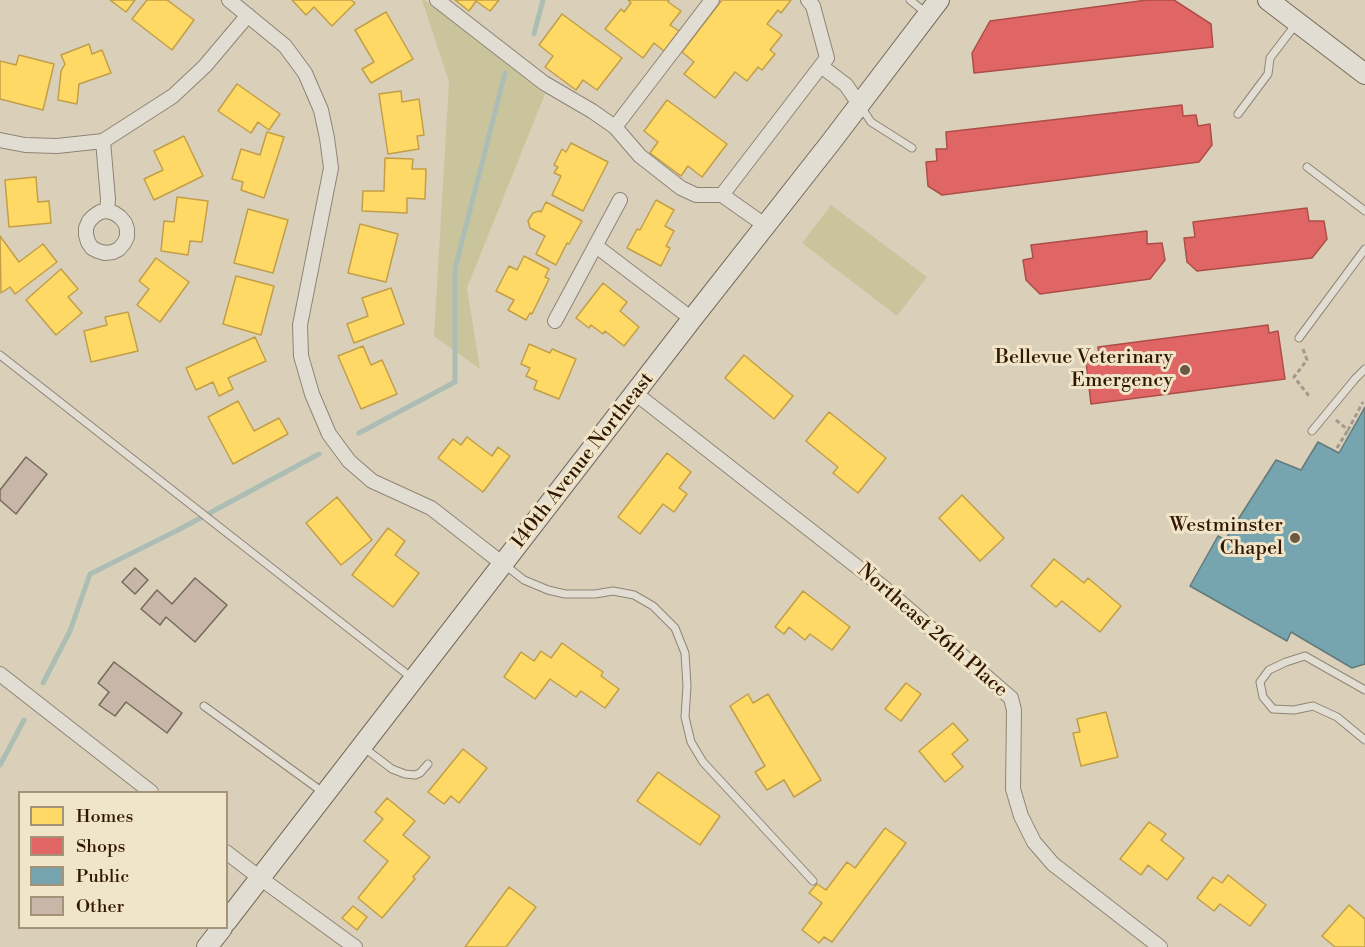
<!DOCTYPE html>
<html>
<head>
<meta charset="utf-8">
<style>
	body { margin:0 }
	#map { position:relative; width:1365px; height:947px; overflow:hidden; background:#dad0ba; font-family:"Libre Bodoni",serif }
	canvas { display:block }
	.legend { position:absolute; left:18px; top:791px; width:210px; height:138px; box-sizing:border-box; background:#f0e4c9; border:2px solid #a49279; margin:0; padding:8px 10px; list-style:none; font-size:18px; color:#321700 }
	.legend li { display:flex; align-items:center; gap:12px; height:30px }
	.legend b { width:30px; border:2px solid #a49279 }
</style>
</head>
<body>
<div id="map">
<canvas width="1365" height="947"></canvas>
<ul class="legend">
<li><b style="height:16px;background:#ffd966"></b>Homes</li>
<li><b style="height:16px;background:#e06666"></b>Shops</li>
<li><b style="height:16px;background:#76a5af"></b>Public</li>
<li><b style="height:16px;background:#c8b6a9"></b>Other</li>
</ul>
</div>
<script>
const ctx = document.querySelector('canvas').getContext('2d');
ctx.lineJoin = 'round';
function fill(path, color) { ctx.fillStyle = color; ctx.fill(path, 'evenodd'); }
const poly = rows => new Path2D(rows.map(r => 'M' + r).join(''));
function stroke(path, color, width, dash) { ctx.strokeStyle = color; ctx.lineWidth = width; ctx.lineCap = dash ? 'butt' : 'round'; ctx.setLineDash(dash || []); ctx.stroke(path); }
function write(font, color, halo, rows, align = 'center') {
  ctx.font = font + ' "Libre Bodoni",serif'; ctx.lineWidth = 6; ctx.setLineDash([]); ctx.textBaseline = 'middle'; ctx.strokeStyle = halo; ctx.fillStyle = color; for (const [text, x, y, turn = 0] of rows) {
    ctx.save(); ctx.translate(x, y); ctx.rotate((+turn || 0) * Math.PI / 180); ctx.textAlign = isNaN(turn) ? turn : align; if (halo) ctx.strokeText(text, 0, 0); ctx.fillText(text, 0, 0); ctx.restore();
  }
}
fill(poly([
	[422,0,425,0,545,94,467,288,480,369,434,336,449,82],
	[831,205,927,277,897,316,802,243]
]), '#cac49d');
const homes = poly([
	[110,0,135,0,126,12,110,0],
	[147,0,167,0,194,20,172,50,132,19,147,0],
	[292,0,351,0,355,3,332,26,314,7,306,15,292,0],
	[455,0,499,0,490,11,476,1,469,11,455,0],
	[628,0,669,0,668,2,681,11,670,25,679,31,664,51,654,43,643,58,605,29,621,9,624,12,631,3,628,0],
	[722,0,791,0,781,13,778,10,767,24,782,35,770,50,775,54,762,70,758,67,747,81,735,72,715,98,684,74,694,62,682,52,722,0],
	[386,12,413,59,371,83,362,69,374,62,355,30,386,12],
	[562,14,622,58,597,90,583,80,576,90,545,67,553,56,539,45,562,14],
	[89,44,92,54,102,50,111,73,79,84,77,104,58,100,61,71,65,64,61,55,89,44],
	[19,55,54,64,43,110,0,99,0,61,16,65,19,55],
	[237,84,280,114,269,130,258,122,251,133,218,111,237,84],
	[401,91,402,102,419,99,424,135,417,136,419,149,388,154,379,94,401,91],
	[667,100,727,144,702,177,688,166,681,176,650,153,658,142,644,131,667,100],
	[267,132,284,137,264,198,241,190,243,182,232,179,241,149,260,155,267,132],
	[184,136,203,176,154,200,144,179,163,170,154,151,184,136],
	[571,143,608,162,583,211,552,195,561,176,554,173,558,167,554,165,562,149,566,152,571,143],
	[385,158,413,159,412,169,426,169,425,199,407,198,407,213,362,211,363,191,384,191,385,158],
	[36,177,38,202,49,201,51,223,9,227,5,180,36,177],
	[177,197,208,201,202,242,190,241,188,255,161,251,164,221,174,222,177,197],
	[656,200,674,210,665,226,674,231,666,246,670,248,661,266,627,248,637,229,640,230,656,200],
	[546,202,582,221,569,244,567,243,556,265,536,254,545,236,530,228,528,221,533,213,539,211,541,212,546,202],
	[248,209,288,220,273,273,234,263,248,209],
	[360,224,398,234,386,282,348,273,360,224],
	[0,236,19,262,43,244,57,262,15,294,10,287,1,293,0,236],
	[524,256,549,269,545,277,549,279,532,314,530,313,526,320,508,310,514,300,496,291,509,266,517,270,524,256],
	[156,258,189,282,160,322,137,305,149,289,139,281,156,258],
	[61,269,78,289,68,297,82,313,56,335,26,300,61,269],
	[236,276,274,286,261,335,223,324,236,276],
	[603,283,627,302,620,311,639,327,624,346,605,331,603,334,591,325,589,328,576,318,603,283],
	[391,288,404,324,354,343,347,324,368,316,362,298,391,288],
	[128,312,138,351,91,362,84,331,107,325,105,317,128,312],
	[255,337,266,361,228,378,233,389,219,396,213,382,196,390,186,368,255,337],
	[529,344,550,353,552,349,576,359,559,399,534,389,537,381,526,376,530,368,521,364,529,344],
	[363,346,371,365,382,360,397,394,361,409,338,356,363,346],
	[744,355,793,396,774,419,725,378,744,355],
	[238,401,254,431,279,418,288,434,233,464,208,417,238,401],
	[829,412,886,458,858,493,833,473,838,467,806,441,829,412],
	[467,437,492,456,498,447,510,456,483,492,438,458,453,439,461,445,467,437],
	[667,453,691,472,679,488,687,494,674,512,663,504,640,534,618,517,667,453],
	[962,495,1004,538,980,561,939,518,962,495],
	[337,497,372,540,341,565,306,523,337,497],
	[388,528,405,541,395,555,419,573,393,607,352,575,388,528],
	[1054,559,1084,583,1088,578,1121,606,1100,632,1062,601,1056,607,1031,586,1054,559],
	[803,591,850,627,832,650,810,634,805,640,789,627,784,634,775,627,803,591],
	[562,643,603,672,601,676,619,689,605,708,581,691,576,697,550,679,535,699,504,677,521,652,534,661,541,651,551,658,562,643],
	[906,683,921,694,901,721,885,709,906,683],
	[748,694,753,703,768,694,821,780,794,797,784,780,767,790,755,772,765,766,730,706,748,694],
	[1106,712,1118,757,1081,766,1073,733,1080,732,1077,719,1106,712],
	[953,723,968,740,952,754,963,767,945,782,919,751,953,723],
	[463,749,487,768,459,803,451,796,444,804,428,792,463,749],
	[658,772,720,816,700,845,637,801,658,772],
	[387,798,415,821,403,835,430,857,413,877,415,879,382,918,358,898,388,861,364,841,383,819,375,812,387,798],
	[1149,822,1166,834,1161,840,1184,858,1167,880,1148,865,1141,875,1120,859,1149,822],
	[885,828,906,843,832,942,824,937,819,943,802,930,822,903,809,893,817,884,826,890,847,862,855,868,885,828],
	[1228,875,1266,905,1250,926,1220,904,1214,911,1197,898,1213,877,1222,883,1228,875],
	[509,887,536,907,506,947,465,947,509,887],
	[1349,905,1365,919,1365,947,1335,947,1322,936,1349,905],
	[353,906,367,917,357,930,342,918,353,906]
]);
fill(homes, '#ffd966');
stroke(homes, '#c29f47', 1.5);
const shops = poly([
	[1147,0,1174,0,1211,24,1213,47,974,73,972,53,990,21,1147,0],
	[1182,105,1183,116,1196,115,1198,126,1210,124,1212,145,1199,162,942,195,928,186,926,162,937,161,936,149,947,149,946,132,1182,105],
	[1307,208,1309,221,1324,221,1327,239,1312,258,1197,271,1187,262,1184,238,1195,237,1193,222,1307,208],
	[1147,231,1147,244,1162,243,1165,260,1150,279,1040,294,1026,280,1023,260,1033,258,1031,245,1147,231],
	[1268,325,1269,333,1278,331,1285,379,1091,404,1086,362,1099,360,1098,347,1268,325]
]);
fill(shops, '#e06666');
stroke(shops, '#ac4e47', 1.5);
const public = poly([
	[1365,407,1365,664,1352,668,1291,632,1287,641,1190,586,1218,536,1225,540,1276,460,1301,470,1318,442,1339,453,1365,407]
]);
fill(public, '#76a5af');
stroke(public, '#627a7a', 1.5);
stroke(poly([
	[534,34,543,0],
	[359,433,455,382,455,269,505,73],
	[43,683,70,631,90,574,180,529,319,454],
	[0,765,24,720]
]), '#acbeb4', 5);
const building = poly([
	[26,457,47,474,16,514,0,500,0,490,26,457],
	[135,568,148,580,135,594,122,582,135,568],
	[195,578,227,605,195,642,166,617,160,625,141,609,157,590,172,604,195,578],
	[114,662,182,713,167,733,126,702,115,716,99,705,109,692,98,683,114,662]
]);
fill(building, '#c8b6a9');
stroke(building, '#756b5c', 1.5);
const lane = poly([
	[910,0,926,13],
	[861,107,871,122,912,148],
	[1238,114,1268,74,1270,58,1296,24],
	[1307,167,1365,211],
	[1299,338,1365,249],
	[0,355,412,678],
	[1312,431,1355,379,1365,369],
	[505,565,524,580,548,590,565,594,595,594,613,591,634,595,653,606,675,628,685,653,687,686,685,717,691,742,703,762,813,881],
	[1365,690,1305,656,1286,662,1269,670,1260,682,1263,697,1273,709,1294,710,1313,706,1337,717,1365,740],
	[204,706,324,793],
	[363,747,392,769,405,774,415,775,420,773,428,764]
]);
const street = poly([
	[229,0,285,46,305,73,321,110,327,138,331,168,300,325,301,356,312,394,329,434,349,461,372,481,431,508,503,564],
	[437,0,544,83,592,111,615,127,640,156,681,188,696,195,722,195,766,226],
	[821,66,846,85,859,104],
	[615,127,712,0],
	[0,140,25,145,57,146,103,141,173,96,205,66,248,15],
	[103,141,108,199,107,211,100,212,94,216,89,221,86,228,86,235,88,242,92,248,98,251,105,253,113,252,119,249,124,243,127,237,127,229,125,223,120,217,114,213,107,211],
	[722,195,827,58,813,6,808,0],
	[596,246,692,319],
	[555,321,620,200],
	[635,393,883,587,1011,698,1014,710,1013,789,1021,816,1034,842,1053,864,1160,947],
	[0,674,151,792],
	[226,852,260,878,355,947]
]);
const secondary = poly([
	[1268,0,1365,74],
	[226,922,692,319,831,142,939,0],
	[207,947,222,928]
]);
stroke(lane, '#8e8475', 9);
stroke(street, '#8e8475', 16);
stroke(secondary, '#756b5c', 22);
stroke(poly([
	[1303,349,1307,360,1294,377,1309,396],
	[1336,420,1348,430,1363,402],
	[1337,448,1348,430]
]), '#a09a8f', 3, [4.5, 3]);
stroke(lane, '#e2ddd2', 7);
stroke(street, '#e2ddd2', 14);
stroke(secondary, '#e2ddd2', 20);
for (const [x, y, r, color] of [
	[1185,370,6,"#6d5841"],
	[1295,538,6,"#6d5841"]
]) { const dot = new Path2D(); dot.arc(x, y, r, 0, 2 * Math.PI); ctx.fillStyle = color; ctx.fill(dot); stroke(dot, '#f0e4c9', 2); }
write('20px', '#321700', '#f0e4c9', [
	["Bellevue Veterinary",1173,358],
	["Emergency",1173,381],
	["Westminster",1283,526],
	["Chapel",1283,549]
], 'right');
write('20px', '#321700', '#f0e4c9', [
	["140th Avenue Northeast",583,461,-52],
	["Northeast 26th Place",932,631,41]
]);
</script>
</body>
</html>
